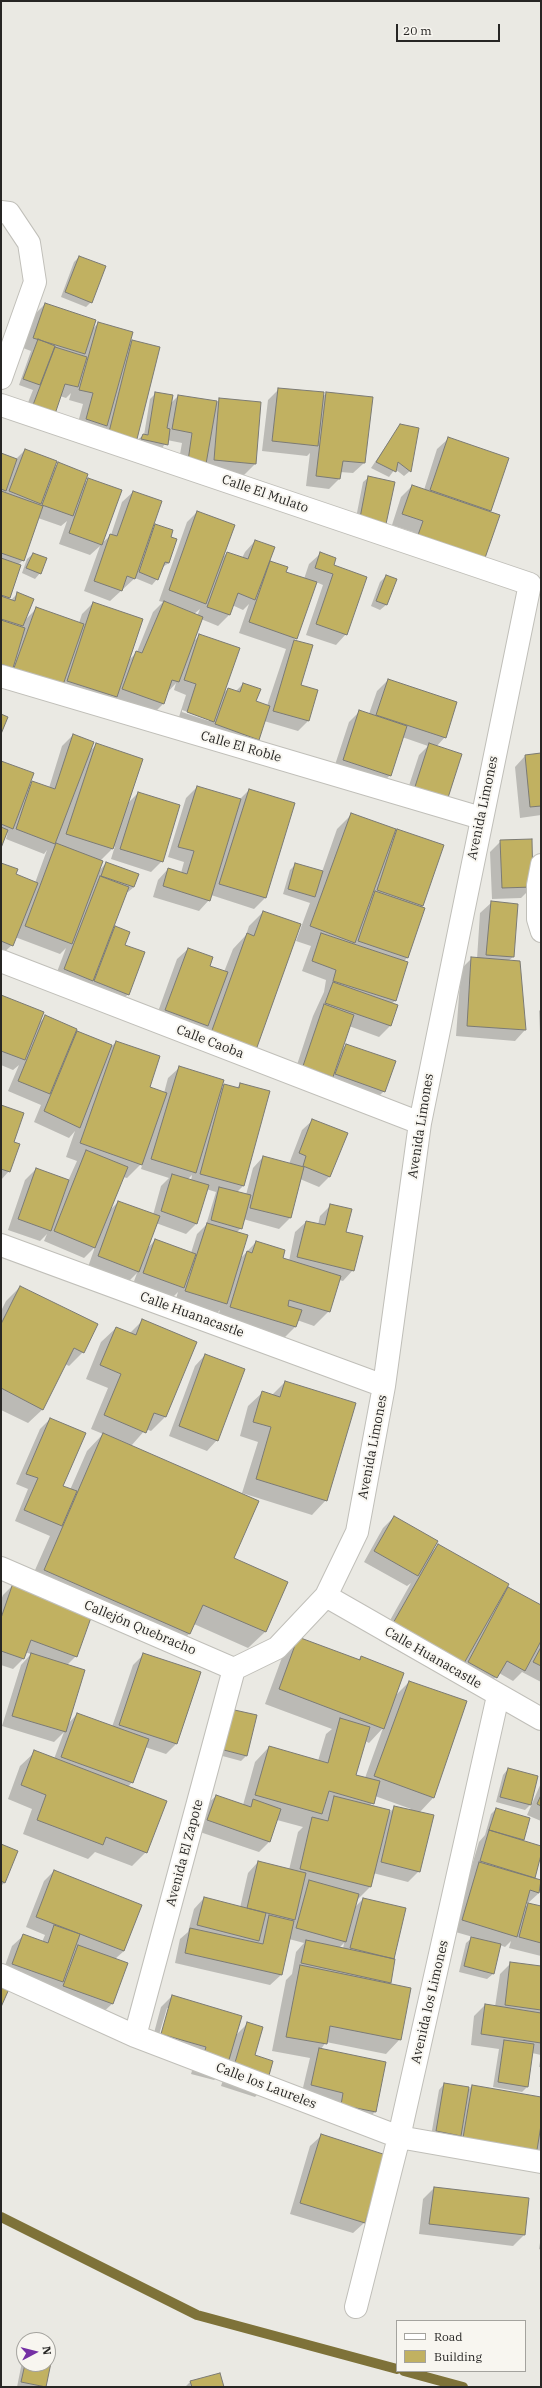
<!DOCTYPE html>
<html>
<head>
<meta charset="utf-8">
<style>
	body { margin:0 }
	#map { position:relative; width:542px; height:2388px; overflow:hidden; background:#eae9e3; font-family:"IBM Plex Serif",serif }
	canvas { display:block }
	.frame { position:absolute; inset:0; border:2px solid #272624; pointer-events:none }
	.legend { position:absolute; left:396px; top:2320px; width:130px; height:52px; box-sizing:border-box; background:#f8f6f0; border:1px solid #a4a39e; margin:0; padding:5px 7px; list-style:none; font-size:12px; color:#272624 }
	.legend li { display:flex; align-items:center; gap:8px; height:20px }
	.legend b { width:20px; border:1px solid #a4a39e }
	.north { position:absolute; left:16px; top:2332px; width:40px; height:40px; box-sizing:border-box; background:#f8f6f0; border:1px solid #a4a39e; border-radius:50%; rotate:83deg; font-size:11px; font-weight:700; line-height:16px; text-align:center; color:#272624 }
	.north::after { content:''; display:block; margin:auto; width:14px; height:18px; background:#7530a4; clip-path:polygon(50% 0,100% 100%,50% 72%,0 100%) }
	.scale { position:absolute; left:396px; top:24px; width:104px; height:18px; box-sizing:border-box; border:2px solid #272624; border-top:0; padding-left:5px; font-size:12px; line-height:14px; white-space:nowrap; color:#272624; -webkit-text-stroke:3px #f8f6f0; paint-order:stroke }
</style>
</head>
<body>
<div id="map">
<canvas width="542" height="2388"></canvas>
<div class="frame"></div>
<ul class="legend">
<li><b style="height:5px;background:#fff"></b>Road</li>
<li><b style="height:11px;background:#c1b161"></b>Building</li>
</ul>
<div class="north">N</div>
<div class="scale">20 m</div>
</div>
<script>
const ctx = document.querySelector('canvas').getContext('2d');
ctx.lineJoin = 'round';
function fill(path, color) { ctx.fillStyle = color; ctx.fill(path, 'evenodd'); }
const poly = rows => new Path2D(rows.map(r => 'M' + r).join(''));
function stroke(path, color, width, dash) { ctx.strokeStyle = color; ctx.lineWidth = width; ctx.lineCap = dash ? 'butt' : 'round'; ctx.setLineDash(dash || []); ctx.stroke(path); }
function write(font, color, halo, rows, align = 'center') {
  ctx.font = font + ' "IBM Plex Serif",serif'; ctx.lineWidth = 4; ctx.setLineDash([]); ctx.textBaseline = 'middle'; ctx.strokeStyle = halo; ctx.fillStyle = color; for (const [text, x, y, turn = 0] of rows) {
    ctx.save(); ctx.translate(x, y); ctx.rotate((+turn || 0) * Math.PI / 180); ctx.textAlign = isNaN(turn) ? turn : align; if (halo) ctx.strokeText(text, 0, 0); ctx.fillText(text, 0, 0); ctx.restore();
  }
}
fill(poly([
	[79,257,91,302,86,307,61,297,74,262],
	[45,304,92,330,98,323,128,345,132,341,136,438,125,449,76,430,83,404,69,400,71,393,66,398,60,396,23,415,33,390,19,385,31,351,23,348,34,315],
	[279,389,322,397,327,393,364,463,353,473,340,472,339,479,329,489,306,486,310,453,307,456,262,451,268,400],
	[156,393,171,403,178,396,217,402,220,399,260,403,255,464,244,475,203,470,177,471,182,443,167,440,161,450,137,440,144,435,150,399],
	[400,425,418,429,410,471,404,476,395,469,389,477,371,468],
	[448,439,490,510,409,546,413,532,392,525,401,497,412,486,424,490,437,449],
	[25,450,54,468,58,464,83,485,89,479,101,544,111,535,122,502,133,492,152,529,156,525,169,563,161,568,157,579,152,585,135,578,110,601,84,591,100,546,90,555,59,544,67,521,61,526,38,518,23,560,18,565,20,566,8,603,17,594,24,621,36,609,79,623,82,614,93,603,128,661,137,652,153,612,163,602,159,601,187,522,197,512,222,558,227,553,242,558,245,552,255,541,266,566,271,562,285,573,304,579,309,564,320,554,332,566,346,634,336,645,306,635,323,585,316,582,293,641,311,646,300,685,308,721,298,731,264,721,259,739,248,750,177,723,186,695,174,690,176,683,167,693,163,704,152,715,1,678,1,454,16,459],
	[249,604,239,633,286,649,267,706,255,702,243,684,236,691,228,689,223,693,200,635,193,642,201,619,218,626,229,615,232,605,243,610],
	[200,609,197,616,194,614],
	[182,710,209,719,209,721,182,712],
	[369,477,394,483,355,523,363,482],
	[33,554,40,573,35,579,22,573,27,559],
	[386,576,395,580,386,605,380,610,371,606,380,582],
	[388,680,445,737,436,747,461,755,403,804,419,755,428,746,402,737,390,775,380,786,333,771,349,722,360,711,369,714,377,691],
	[73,735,89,752,96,745,127,804,138,793,162,861,151,872,111,859,115,846,100,861,99,871,106,863,134,887,128,892,126,891,111,932,115,927,124,946,128,994,118,1005,54,980,66,948,60,954,15,937,12,945,1,955,1,864,15,875,35,883,47,850,44,854,6,839,8,832,1,845,1,762,28,787,32,783,49,788,62,746],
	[541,754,541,815,520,818,515,767,525,756],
	[197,787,239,800,249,790,294,804,265,898,254,909,211,895,209,900,199,911,153,897,158,880,168,869,181,873,184,862,168,857,186,798],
	[352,814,393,834,397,830,423,905,408,957,403,962,407,963,395,1001,391,1004,397,1006,390,1026,379,1037,349,1026,341,1050,346,1045,384,1091,373,1102,293,1077,313,1016,324,992,326,980,302,971,311,946,296,941,310,903,283,894,290,870,296,864,322,872,337,829],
	[501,841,532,887,521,898,492,899,490,852],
	[491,903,513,957,508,961,519,962,525,1030,515,1041,456,1036,461,969,472,958,477,959,480,913],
	[263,912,255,1049,155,1020,177,959,188,949,209,966,224,972,233,949,246,935,249,926],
	[1,996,38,1024,45,1017,110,1045,109,1049,116,1042,148,1087,164,1093,168,1078,179,1068,221,1089,224,1085,237,1088,240,1084,243,1186,236,1193,246,1195,253,1168,263,1157,289,1164,302,1130,313,1120,330,1176,319,1187,300,1179,290,1218,279,1229,243,1219,241,1228,236,1233,240,1259,256,1242,281,1259,289,1261,295,1232,306,1222,318,1225,320,1216,331,1205,345,1232,353,1270,343,1281,339,1280,329,1311,314,1326,297,1320,295,1327,281,1341,216,1321,220,1310,215,1315,175,1302,178,1292,172,1298,133,1284,137,1273,128,1282,88,1267,95,1247,84,1258,44,1241,47,1234,40,1241,8,1230,25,1180,36,1169,68,1181,77,1161,66,1157,75,1131,69,1138,34,1122,41,1105,8,1091,19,1065,13,1070,1,1065],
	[143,1162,141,1169,169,1178,161,1186,153,1215,118,1202,109,1211,123,1177,127,1178],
	[192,1175,191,1181,187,1180],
	[206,1189,216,1192,206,1225,197,1234,191,1253,155,1240,147,1249,156,1223,186,1234,196,1224],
	[541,1009,541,1054,539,1011],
	[1,1106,13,1143,9,1171,1,1180],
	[20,1287,83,1352,69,1366,65,1364,43,1409,28,1423,1,1410,1,1311,6,1301],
	[143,1320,196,1342,165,1417,151,1431,146,1429,131,1446,232,1559,286,1583,265,1632,248,1648,194,1624,189,1634,173,1650,91,1614,76,1656,67,1665,67,1725,77,1714,112,1727,133,1665,144,1654,176,1744,166,1754,145,1747,132,1782,128,1787,146,1852,132,1866,95,1852,88,1859,23,1834,32,1809,8,1799,20,1766,35,1752,54,1759,64,1732,54,1742,2,1726,21,1665,31,1654,25,1652,23,1659,13,1669,1,1665,1,1600,3,1595,13,1585,28,1586,50,1536,15,1521,28,1489,16,1484,40,1429,50,1419,62,1486,70,1490,87,1451,103,1434,91,1429,108,1388,86,1379,101,1342,116,1328,129,1334],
	[205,1355,217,1440,207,1451,169,1436,195,1366],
	[285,1382,326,1500,312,1515,242,1493,258,1442,240,1436,248,1406,263,1392,272,1395],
	[394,1517,431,1553,438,1545,503,1594,508,1589,541,1607,541,1682,522,1672,513,1681,499,1673,486,1688,462,1665,448,1679,379,1640,411,1583,407,1586,364,1562,383,1528],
	[299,1638,358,1660,361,1657,395,1696,409,1682,466,1701,433,1798,419,1813,419,1871,408,1882,373,1873,370,1887,357,1900,355,1907,363,1899,393,1958,388,1984,400,2039,386,2054,326,2042,321,2049,375,2112,364,2122,301,2096,310,2058,272,2051,286,1980,292,1974,296,1952,304,1943,289,1939,281,1975,270,1985,175,1963,180,1939,188,1932,194,1909,204,1898,240,1908,248,1873,258,1862,289,1870,298,1832,303,1827,277,1820,269,1842,259,1852,197,1831,205,1806,216,1796,243,1805,255,1762,269,1747,318,1761,326,1734,332,1729,265,1704,284,1652],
	[383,1728,365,1778,355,1775,365,1741,369,1743],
	[375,1796,411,1809,411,1811,395,1807,388,1814,370,1806],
	[344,1943,343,1949,339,1948],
	[256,1716,247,1755,241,1761,215,1754],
	[508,1769,530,1805,525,1810,496,1802,503,1775],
	[541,1783,541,1821,527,1815],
	[496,1809,523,1839,521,1841,541,1847,533,1879,541,1881,541,1885,539,1893,528,1903,526,1903,524,1908,528,1904,541,1907,541,1956,509,1948,511,1941,505,1947,500,1945,493,1974,487,1979,459,1972,466,1943,473,1937,452,1931,479,1842,485,1835,491,1814],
	[1,1845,5,1882,1,1886],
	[54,1871,141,1906,124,1951,115,1959,112,2004,101,2014,53,1997,57,1987,52,1992,2,1974,12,1946,23,1936,42,1942,45,1935,26,1927,44,1881],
	[511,1963,541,1967,541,2067,539,2067,541,2055,532,2053,528,2086,522,2092,493,2087,499,2049,471,2045,474,2016,485,2005,495,2007,500,1974],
	[172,1996,235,2036,248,2023,253,2056,265,2086,255,2097,221,2086,227,2068,214,2080,191,2074,196,2058,151,2044,161,2007],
	[167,2008,169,2008,160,2039,158,2038],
	[444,2084,467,2091,472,2086,541,2098,541,2162,431,2136,439,2090],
	[321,2136,385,2155,364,2223,353,2233,290,2214,310,2146],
	[434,2188,528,2199,524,2235,513,2246,419,2234,423,2199],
	[541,2236,541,2250,539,2249],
	[48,2348,53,2349,46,2386,17,2387,24,2352,24,2364,48,2364],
	[190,2382,223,2387,185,2387]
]), '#0003');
stroke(poly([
	[1,2217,197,2315,397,2369],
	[404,2371,463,2387]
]), '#7e7239', 10);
const building = poly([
	[79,256,106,266,92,303,65,292,79,256],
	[45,303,96,320,85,354,33,338,45,303],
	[98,322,133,332,107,426,86,419,93,393,79,390,98,322],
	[38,339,55,346,40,385,23,379,38,339],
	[132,340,160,347,137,439,109,432,132,340],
	[55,347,87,357,78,387,65,384,55,414,33,405,55,347],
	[278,388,324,392,318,446,272,441,278,388],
	[155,392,173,395,167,428,170,429,168,445,141,439,143,434,148,435,155,392],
	[326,392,373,397,365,463,343,461,340,479,316,476,326,392],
	[178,395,217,401,206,464,188,461,192,433,172,429,178,395],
	[219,398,261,402,256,464,214,460,219,398],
	[400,424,419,428,411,472,398,462,396,472,376,462,400,424],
	[448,437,509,458,491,511,430,490,448,437],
	[25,449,57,461,41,504,9,491,25,449],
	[1,453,17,459,6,491,1,489,1,453],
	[58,462,88,474,73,516,42,505,58,462],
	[368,476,395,482,386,524,360,518,368,476],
	[88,478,122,490,102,545,69,533,88,478],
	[412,485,500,515,485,558,418,535,423,521,402,514,412,485],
	[1,491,43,506,24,561,1,553,1,491],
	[133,491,162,501,135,579,127,576,122,591,94,581,110,534,117,536,133,491],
	[197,511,235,525,206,604,169,590,197,511],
	[155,524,173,530,171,537,177,539,169,563,165,562,158,580,139,572,155,524],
	[255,540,275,547,255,600,238,593,230,615,207,607,227,552,248,559,255,540],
	[320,552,336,558,334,565,367,577,347,635,316,624,333,574,315,568,320,552],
	[33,553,47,558,41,574,26,568,33,553],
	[1,558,21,565,10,598,1,595,1,558],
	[270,561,288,567,286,572,317,582,297,639,249,622,270,561],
	[386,575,397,579,387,605,376,601,386,575],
	[17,592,34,599,23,626,1,619,1,596,15,601,17,592],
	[164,601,203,617,179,682,172,680,164,704,122,689,136,651,142,653,164,601],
	[93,602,143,619,117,697,67,681,93,602],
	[36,607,84,624,63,685,14,668,36,607],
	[1,620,25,628,13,668,1,664,1,620],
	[199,634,240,648,214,722,187,712,196,684,184,680,199,634],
	[294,640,313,645,301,685,318,690,309,721,273,711,294,640],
	[388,679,457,702,446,738,376,715,388,679],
	[243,683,261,689,256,701,270,706,259,740,215,724,228,688,240,692,243,683],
	[359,710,407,726,391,776,343,760,359,710],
	[1,714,8,717,1,734,1,714],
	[73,734,94,742,55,844,16,829,32,781,55,789,73,734],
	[96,743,143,759,113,849,66,834,96,743],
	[429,743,462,754,446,804,413,793,429,743],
	[541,753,541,806,530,807,525,755,541,753],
	[1,761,34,773,13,829,1,824,1,761],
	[197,786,241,799,210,901,163,886,168,868,187,874,194,851,178,847,197,786],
	[249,789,295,803,266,898,219,884,249,789],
	[138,792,180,805,163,862,120,849,138,792],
	[351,813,396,829,355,943,310,926,351,813],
	[1,827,8,830,1,848,1,827],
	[397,829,444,845,423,906,377,890,397,829],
	[532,839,533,887,502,888,500,840,532,839],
	[56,843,103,861,72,944,25,926,56,843],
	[106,862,139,874,134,887,101,876,106,862],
	[1,863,18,869,16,874,38,883,13,946,1,941,1,863],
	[295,863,323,871,315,897,288,889,295,863],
	[100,876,129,887,93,981,64,969,100,876],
	[375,891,425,908,408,958,358,941,375,891],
	[491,901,518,904,514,957,486,955,491,901],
	[263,911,301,924,256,1050,211,1033,247,933,254,936,263,911],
	[115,926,130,932,125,945,145,952,129,995,94,981,115,926],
	[321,933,408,962,396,1001,333,981,336,970,312,961,321,933],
	[188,948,213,957,210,966,228,972,208,1026,165,1010,188,948],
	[471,957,520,961,526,1030,467,1026,471,957],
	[333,982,398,1005,391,1026,325,1003,333,982],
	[1,995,44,1012,25,1060,1,1051,1,995],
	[324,1004,354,1015,333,1077,303,1066,324,1004],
	[45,1015,77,1029,50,1094,18,1081,45,1015],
	[77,1031,112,1045,80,1128,44,1111,77,1031],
	[116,1041,160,1056,150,1087,167,1093,142,1165,80,1143,116,1041],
	[346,1044,396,1061,385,1092,335,1074,346,1044],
	[179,1066,224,1080,196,1173,151,1159,179,1066],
	[240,1083,270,1091,244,1186,200,1174,224,1084,239,1088,240,1083],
	[1,1105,24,1113,14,1142,20,1144,10,1172,1,1169,1,1105],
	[312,1119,348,1133,330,1177,303,1166,306,1156,299,1153,312,1119],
	[86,1150,128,1167,95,1248,54,1231,86,1150],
	[263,1156,304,1167,291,1218,250,1208,263,1156],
	[36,1168,69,1180,51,1231,18,1219,36,1168],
	[172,1174,209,1185,197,1224,161,1211,172,1174],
	[219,1187,251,1195,242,1229,211,1220,219,1187],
	[118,1201,160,1216,139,1272,98,1256,118,1201],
	[330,1204,352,1209,346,1232,363,1236,354,1271,297,1257,306,1221,325,1225,330,1204],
	[207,1223,248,1235,227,1304,185,1291,207,1223],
	[155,1239,196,1254,184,1288,143,1273,155,1239],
	[256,1241,285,1250,283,1258,341,1276,330,1312,289,1300,288,1306,302,1310,296,1327,230,1307,247,1251,252,1253,256,1241],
	[20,1286,98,1324,84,1353,74,1348,43,1410,1,1388,1,1324,20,1286],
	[142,1319,197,1342,166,1417,154,1413,146,1433,104,1415,121,1374,100,1365,116,1327,136,1335,142,1319],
	[205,1354,245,1369,218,1441,179,1426,205,1354],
	[285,1381,356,1403,327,1501,256,1479,271,1427,253,1422,262,1391,280,1397,285,1381],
	[50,1418,86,1433,63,1486,77,1491,62,1526,24,1510,38,1478,26,1474,50,1418],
	[103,1433,259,1501,234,1558,288,1582,266,1632,203,1605,190,1634,44,1570,103,1433],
	[394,1516,438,1541,418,1576,374,1551,394,1516],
	[438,1544,509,1584,463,1665,392,1625,438,1544],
	[13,1583,93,1612,77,1657,31,1640,24,1659,1,1651,1,1618,13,1583],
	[508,1587,541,1605,541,1641,525,1671,507,1661,497,1678,468,1662,508,1587],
	[298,1637,360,1660,361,1656,404,1673,384,1729,279,1689,298,1637],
	[541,1647,541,1666,533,1662,541,1647],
	[31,1653,85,1670,66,1732,12,1716,31,1653],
	[143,1653,201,1672,177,1744,119,1725,143,1653],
	[409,1681,467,1701,434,1798,374,1776,409,1681],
	[230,1709,257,1715,247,1756,220,1749,230,1709],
	[77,1713,149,1739,133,1783,61,1757,77,1713],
	[340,1718,370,1727,356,1775,380,1781,374,1804,329,1791,322,1814,255,1795,269,1746,328,1763,340,1718],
	[34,1750,167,1801,147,1853,106,1837,103,1845,37,1820,46,1795,21,1785,34,1750],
	[508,1768,538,1776,531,1805,500,1797,508,1768],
	[216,1795,251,1807,253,1799,281,1809,270,1842,207,1820,216,1795],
	[541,1795,541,1806,537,1804,541,1795],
	[334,1796,390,1810,371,1887,300,1869,312,1817,328,1821,334,1796],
	[394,1806,434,1815,420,1872,381,1862,394,1806],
	[496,1808,530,1818,524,1840,489,1830,496,1808],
	[489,1830,541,1846,541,1855,535,1878,480,1861,489,1830],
	[1,1844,18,1851,5,1883,1,1881,1,1844],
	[258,1861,306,1873,295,1920,247,1908,258,1861],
	[479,1862,541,1880,539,1893,530,1890,517,1937,462,1920,479,1862],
	[54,1870,142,1905,124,1951,36,1917,54,1870],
	[309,1880,359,1894,346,1942,296,1928,309,1880],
	[204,1897,266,1913,259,1941,197,1925,204,1897],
	[363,1898,406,1908,394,1959,350,1948,363,1898],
	[528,1903,541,1906,541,1943,519,1937,528,1903],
	[269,1915,294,1921,282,1975,185,1953,190,1928,263,1944,269,1915],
	[54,1925,80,1934,63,1982,12,1964,23,1934,48,1943,54,1925],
	[471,1937,501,1944,494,1974,464,1966,471,1937],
	[306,1940,395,1959,391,1983,301,1963,306,1940],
	[78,1945,128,1963,113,2004,63,1986,78,1945],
	[510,1962,541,1966,541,2010,505,2005,510,1962],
	[300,1965,411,1988,401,2040,330,2026,327,2044,286,2037,300,1965],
	[1,1985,9,1989,1,2007,1,1985],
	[172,1995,242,2016,226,2070,201,2063,206,2047,161,2034,172,1995],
	[485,2004,541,2013,541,2043,481,2034,485,2004],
	[247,2022,263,2027,255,2055,273,2061,266,2086,231,2076,247,2022],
	[504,2040,534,2044,528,2087,498,2082,504,2040],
	[319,2048,386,2062,376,2112,341,2105,343,2093,311,2085,319,2048],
	[444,2083,469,2087,461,2136,436,2131,444,2083],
	[472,2085,541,2097,541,2125,537,2150,463,2138,472,2085],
	[321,2134,386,2155,365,2223,300,2203,321,2134],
	[434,2187,529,2198,525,2235,429,2224,434,2187],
	[48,2347,54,2348,46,2387,21,2382,25,2364,48,2364,48,2347],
	[220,2373,224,2387,192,2387,190,2381,220,2373]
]);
fill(building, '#c1b161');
stroke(building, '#7b7a74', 1);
const service = poly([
	[541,864,537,885,537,919,541,932]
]);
const minor = poly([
	[1,212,9,213,29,243,35,282,1,378],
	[1,405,530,584,420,1123,384,1386,357,1532,326,1596,277,1648,234,1669,1,1568],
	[1,676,481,818],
	[1,961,420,1123],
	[1,1245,384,1386],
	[326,1596,541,1719],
	[1,1975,135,2036,399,2137,541,2162],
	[135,2036,234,1669],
	[356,2307,399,2137,498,1696]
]);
stroke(service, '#c0bfb9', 22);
stroke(minor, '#c0bfb9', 24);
stroke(service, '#fff', 20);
stroke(minor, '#fff', 22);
write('13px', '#272624', '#f8f6f0', [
	["Calle El Mulato",265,494,19],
	["Calle El Roble",241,747,16],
	["Avenida Limones",483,808,-78],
	["Calle Caoba",210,1042,21],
	["Avenida Limones",421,1126,-81],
	["Calle Huanacastle",192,1315,20],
	["Avenida Limones",373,1447,-79],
	["Callejón Quebracho",140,1628,23],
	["Calle Huanacastle",433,1658,30],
	["Avenida El Zapote",185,1853,-75],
	["Avenida los Limones",430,2002,-77],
	["Calle los Laureles",266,2086,21]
]);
</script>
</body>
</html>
